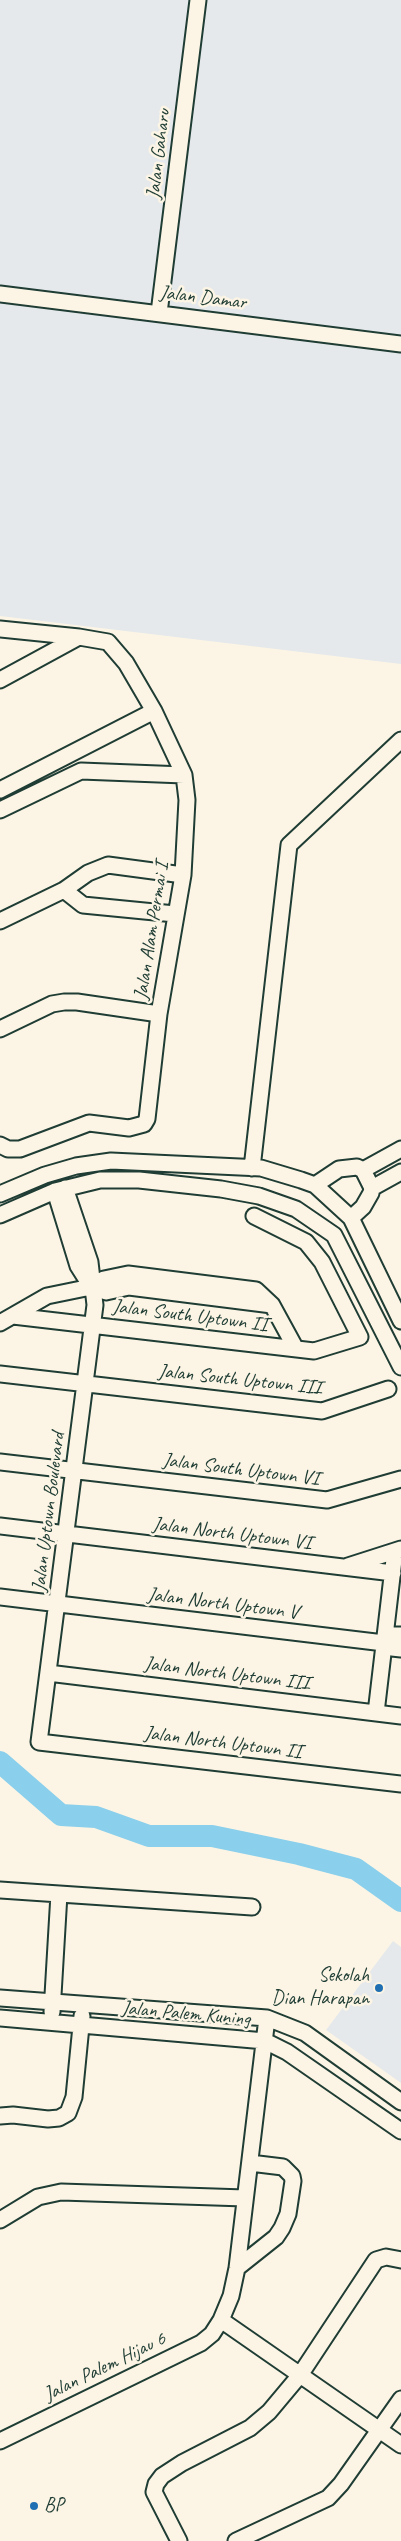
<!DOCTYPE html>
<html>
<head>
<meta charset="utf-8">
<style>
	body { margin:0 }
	canvas { display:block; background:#fcf5e5 }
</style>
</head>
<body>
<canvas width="401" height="2541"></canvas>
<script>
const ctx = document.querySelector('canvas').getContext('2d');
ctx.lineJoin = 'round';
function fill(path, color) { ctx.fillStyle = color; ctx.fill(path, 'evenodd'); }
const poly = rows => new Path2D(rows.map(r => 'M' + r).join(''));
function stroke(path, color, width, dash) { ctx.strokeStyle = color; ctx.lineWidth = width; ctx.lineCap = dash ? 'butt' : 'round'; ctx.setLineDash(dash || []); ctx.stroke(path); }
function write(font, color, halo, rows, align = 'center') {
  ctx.font = font + ' Caveat,sans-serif'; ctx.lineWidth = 5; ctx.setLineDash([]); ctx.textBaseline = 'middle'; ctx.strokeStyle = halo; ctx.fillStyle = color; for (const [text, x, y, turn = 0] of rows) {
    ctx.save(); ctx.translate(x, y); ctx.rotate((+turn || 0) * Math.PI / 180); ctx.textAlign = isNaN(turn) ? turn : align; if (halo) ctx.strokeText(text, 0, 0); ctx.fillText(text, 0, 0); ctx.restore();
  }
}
fill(poly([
	[0,0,401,0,401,664,0,616],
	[393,1941,401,1947,401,2083,326,2030]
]), '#e6e9eb');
stroke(poly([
	[0,1762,61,1815,96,1817,149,1836,212,1836,299,1854,356,1869,401,1901]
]), '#8acfec', 22);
const street = poly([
	[0,294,401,344],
	[159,313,198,0],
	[0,629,79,637,108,642,126,663,154,711,184,775,187,800,183,875,159,1014,147,1119,144,1124,129,1128,89,1123,20,1149,8,1149,0,1145],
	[0,680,79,637],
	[0,790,154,711],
	[0,810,81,771,184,775],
	[64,890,83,905,175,914],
	[0,921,64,890,88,873,108,865,183,875],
	[0,1029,52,1004,64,1002,77,1002,159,1014],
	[252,1168,289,845,401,740],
	[363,1170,401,1149],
	[315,1185,339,1169,357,1167,363,1170,372,1188,371,1193,363,1207,351,1218],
	[65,1188,90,1262,95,1305,39,1742,401,1784],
	[372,1188,401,1172],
	[55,1191,78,1266,90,1285],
	[0,1194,45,1175,76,1166,111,1161,261,1168,301,1180,315,1185,351,1218,401,1321],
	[0,1215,55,1191,100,1180,139,1180,221,1189,259,1196,296,1209,334,1235,401,1367],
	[91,1287,106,1292,129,1287,272,1305],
	[13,1316,314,1351,360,1337,322,1262,306,1242,254,1216],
	[0,1323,47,1296,91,1287,104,1279,128,1274,256,1290,272,1305,296,1349],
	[0,1374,322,1411,388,1389],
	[0,1462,327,1500,401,1479],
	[0,1526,393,1573],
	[348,1566,401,1549],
	[0,1597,384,1643,392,1648,401,1649],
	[384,1643,394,1635,401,1635],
	[48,1673,401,1716],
	[376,1713,395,1551],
	[0,1890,252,1907],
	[0,1998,267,2018,305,2033,401,2102],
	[52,2012,59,1894],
	[0,2018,265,2041,287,2052,401,2131],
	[0,2116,13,2115,48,2119,59,2118,68,2113,74,2097,82,2016],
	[0,2220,38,2197,61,2192,245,2198],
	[237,2268,276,2237,282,2228,288,2214,293,2181,292,2176,283,2167,250,2163],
	[221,2320,401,2445],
	[0,2441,201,2343,212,2334,221,2320,231,2296,237,2268,267,2018],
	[179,2541,154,2492,156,2484,162,2476,182,2463,250,2428,269,2412,300,2375,376,2260,386,2257,401,2260],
	[236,2541,328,2498,341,2484,401,2399]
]);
stroke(street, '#1f3d34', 19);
stroke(street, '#fcf5e5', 15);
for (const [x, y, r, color] of [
	[379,1988,5,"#1f6fb2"],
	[34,2506,5,"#1f6fb2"]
]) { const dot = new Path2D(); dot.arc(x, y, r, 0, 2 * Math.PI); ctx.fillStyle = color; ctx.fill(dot); stroke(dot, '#fcf5e5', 2); }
write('20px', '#1f3d34', '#fcf5e5', [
	["Jalan Gaharu",159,154,-83],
	["Jalan Damar",203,298,7],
	["Jalan Alam Permai I",152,931,-81],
	["Jalan South Uptown II",190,1316,7],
	["Jalan South Uptown III",240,1380,6],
	["Jalan South Uptown VI",241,1470,7],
	["Jalan Uptown Boulevard",49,1512,-83],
	["Jalan North Uptown VI",232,1534,7],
	["Jalan North Uptown V",223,1604,7],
	["Jalan North Uptown III",227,1674,7],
	["Jalan North Uptown II",223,1743,7],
	["Jalan Palem Kuning",186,2014,5],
	["Jalan Palem Hijau 6",105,2367,-26]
]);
write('20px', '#1f3d34', '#fcf5e5', [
	["Sekolah",369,1976],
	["Dian Harapan",369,1999],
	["BP",44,2506,"left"]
], 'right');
</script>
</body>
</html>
